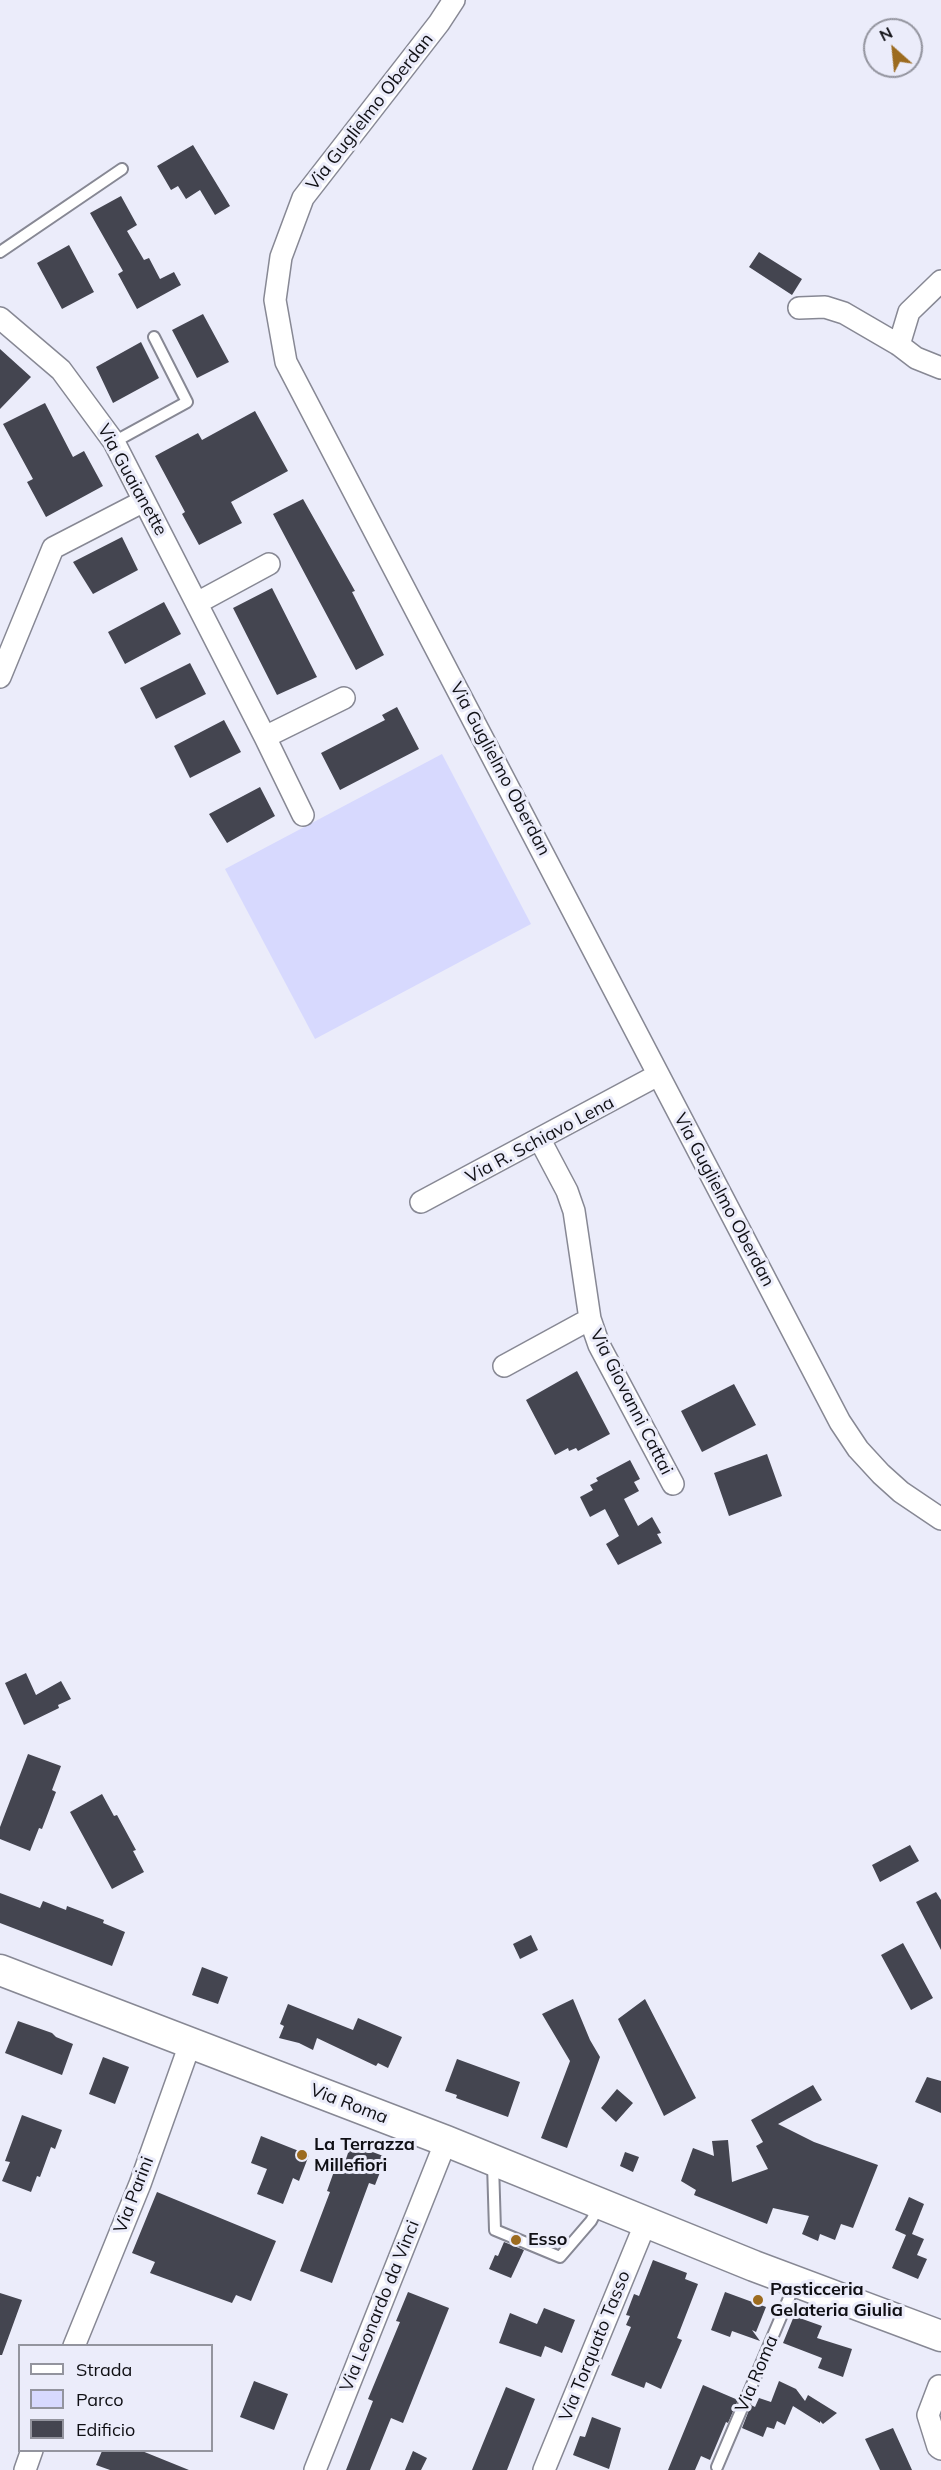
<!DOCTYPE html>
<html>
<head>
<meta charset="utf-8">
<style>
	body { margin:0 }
	#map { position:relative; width:941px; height:2470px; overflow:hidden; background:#ebecfa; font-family:Mulish,sans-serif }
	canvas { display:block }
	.legend { position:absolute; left:18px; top:2344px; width:195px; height:108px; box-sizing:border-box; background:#ebecfa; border:2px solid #93949e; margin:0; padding:8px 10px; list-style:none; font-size:18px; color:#101015 }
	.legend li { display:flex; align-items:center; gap:12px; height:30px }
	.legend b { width:30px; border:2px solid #93949e }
	.north { position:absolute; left:863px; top:18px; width:60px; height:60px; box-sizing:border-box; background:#ebecfa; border:2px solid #93949e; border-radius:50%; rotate:333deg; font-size:16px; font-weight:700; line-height:24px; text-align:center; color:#101015 }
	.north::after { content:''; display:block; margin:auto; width:21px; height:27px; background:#9c6b1f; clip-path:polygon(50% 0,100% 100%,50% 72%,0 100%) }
</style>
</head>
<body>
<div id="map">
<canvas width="941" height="2470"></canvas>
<ul class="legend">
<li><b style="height:8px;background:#fff"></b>Strada</li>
<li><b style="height:16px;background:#d7d9fe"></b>Parco</li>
<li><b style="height:16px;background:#444550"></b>Edificio</li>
</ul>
<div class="north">N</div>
</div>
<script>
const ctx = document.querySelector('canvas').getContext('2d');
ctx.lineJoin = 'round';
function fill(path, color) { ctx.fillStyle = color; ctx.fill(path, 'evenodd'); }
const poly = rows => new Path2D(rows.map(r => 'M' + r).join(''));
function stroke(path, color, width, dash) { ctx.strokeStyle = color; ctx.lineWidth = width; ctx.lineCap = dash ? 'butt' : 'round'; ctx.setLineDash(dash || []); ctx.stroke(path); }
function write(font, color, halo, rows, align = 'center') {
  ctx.font = font + ' Mulish,sans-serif'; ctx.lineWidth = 6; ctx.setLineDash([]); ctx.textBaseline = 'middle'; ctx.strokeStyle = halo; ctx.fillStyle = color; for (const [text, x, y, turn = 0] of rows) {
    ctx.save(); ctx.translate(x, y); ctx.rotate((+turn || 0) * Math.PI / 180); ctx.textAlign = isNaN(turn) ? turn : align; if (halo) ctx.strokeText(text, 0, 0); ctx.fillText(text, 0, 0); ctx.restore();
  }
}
fill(poly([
	[442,754,531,924,315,1039,225,869]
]), '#d7d9fe');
fill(poly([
	[193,145,230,206,215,215,200,190,186,199,178,186,171,190,157,166],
	[121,196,137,225,127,231,144,260,149,258,160,279,174,272,181,285,137,309,118,274,123,271,90,213],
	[69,245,94,292,62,309,37,263],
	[759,252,802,279,792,295,749,267],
	[203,314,229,362,197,378,172,330],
	[141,342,159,378,113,403,96,367],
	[0,349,31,377,0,409],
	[45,403,73,457,84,451,103,486,46,517,27,482,33,479,3,424],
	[255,411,288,471,231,502,242,523,199,545,182,514,185,512,155,456,198,433,202,440],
	[303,499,355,591,352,592,384,655,356,670,273,514],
	[122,537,138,570,93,594,73,562],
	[272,588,317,677,277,695,233,608],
	[164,602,181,634,125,664,108,632],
	[190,663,206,694,156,719,140,688],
	[397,707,419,749,340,790,321,753,385,720,382,715],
	[224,720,241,752,190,778,174,746],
	[260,787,275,816,227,843,209,814],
	[577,1371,610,1434,578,1451,576,1448,569,1451,568,1448,555,1455,526,1400],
	[734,1384,756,1425,702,1452,681,1411],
	[767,1454,782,1496,729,1516,714,1473],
	[630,1460,640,1479,634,1482,639,1491,624,1499,638,1526,652,1517,661,1533,657,1534,662,1543,618,1565,606,1544,619,1536,605,1509,590,1517,580,1497,593,1490,590,1485,598,1481,596,1478],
	[26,1673,36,1695,61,1681,71,1699,58,1705,59,1708,24,1725,5,1683],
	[28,1754,61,1766,52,1790,56,1792,42,1829,39,1828,30,1851,0,1839,0,1827],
	[102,1794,114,1816,117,1815,136,1850,133,1851,144,1872,112,1889,70,1812],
	[910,1845,919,1861,880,1882,872,1865],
	[936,1892,941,1900,941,1950,916,1902],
	[0,1893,40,1908,43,1901,66,1910,67,1906,104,1920,103,1923,125,1932,112,1966,0,1923],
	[531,1935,538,1950,520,1959,513,1944],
	[903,1943,933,1998,911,2010,881,1955],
	[202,1967,228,1977,218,2004,192,1995],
	[573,1999,590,2040,600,2057,567,2148,541,2138,570,2061,542,2014],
	[645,1999,696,2098,664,2116,618,2019],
	[288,2004,353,2030,358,2018,402,2037,388,2068,378,2063,376,2066,317,2038,313,2050,299,2043,279,2038,284,2026,280,2024],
	[18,2021,52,2033,56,2037,73,2044,62,2075,5,2053],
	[103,2057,129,2067,115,2104,89,2094],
	[457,2059,520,2082,508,2117,456,2098,457,2095,445,2091],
	[927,2077,941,2081,941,2113,915,2102],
	[813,2085,822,2100,778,2124,814,2142,878,2165,853,2228,841,2224,835,2240,820,2234,818,2241,802,2234,809,2216,773,2208,767,2224,694,2195,696,2190,681,2181,693,2148,714,2156,712,2141,728,2140,732,2182,768,2169,756,2146,763,2142,751,2120],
	[617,2089,633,2103,616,2122,601,2108],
	[22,2115,62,2130,55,2149,51,2147,40,2177,37,2176,31,2192,2,2181,10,2162,5,2161],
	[261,2136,309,2155,299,2181,293,2178,283,2204,257,2194,267,2169,251,2163],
	[351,2144,386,2157,375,2185,369,2183,332,2283,300,2271,330,2192,327,2191,337,2163,344,2165],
	[625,2152,639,2157,633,2172,620,2166],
	[157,2192,276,2241,251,2301,236,2295,232,2303,150,2273,155,2262,132,2253],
	[909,2197,924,2204,912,2234,924,2239,917,2255,927,2259,918,2279,892,2268,906,2235,895,2230],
	[504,2242,524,2250,511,2278,489,2269,495,2255,498,2256],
	[653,2260,687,2273,685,2279,698,2284,677,2338,682,2340,661,2389,646,2382,644,2388,611,2375,631,2327,626,2325,630,2316,626,2315,634,2294,639,2296],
	[408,2292,449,2308,403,2423,391,2418,370,2470,346,2470,373,2401,368,2399,400,2322,396,2321],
	[725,2292,766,2307,756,2332,752,2330,760,2341,732,2331,730,2337,711,2330],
	[0,2293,22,2300,2,2355,0,2355],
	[544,2308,575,2320,562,2353,545,2346,541,2357,499,2343,510,2313,537,2324],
	[794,2316,822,2326,817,2338,852,2349,843,2377,818,2368,822,2358,783,2343],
	[254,2381,288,2394,274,2430,240,2417],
	[779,2381,796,2389,805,2401,808,2395,837,2413,823,2424,820,2421,820,2423,793,2406,785,2425,777,2421,774,2429,767,2427,763,2437,742,2428,751,2405,755,2407,759,2398,771,2402],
	[703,2385,738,2400,728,2423,726,2422,710,2460,701,2456,695,2470,668,2470],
	[506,2387,535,2399,507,2470,472,2470],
	[592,2417,621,2428,609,2469,573,2455,580,2436,585,2437],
	[893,2428,912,2470,880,2470,865,2439],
	[102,2451,142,2451,189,2470,110,2470,96,2465],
	[413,2451,427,2458,421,2470,405,2470]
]), '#444550');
const service = poly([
	[0,252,122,169],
	[114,442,187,402,154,337],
	[493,2164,495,2230,560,2257,591,2221,600,2204],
	[717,2467,795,2284]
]);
const minor = poly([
	[454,0,439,23,303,198,281,257,275,300,286,362,840,1422,858,1449,881,1474,901,1492,941,1519],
	[799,308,825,307,844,313,899,345,916,358,941,368],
	[0,318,61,370,114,442,265,737,303,815],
	[899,345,909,312,941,281],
	[197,603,269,564],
	[0,677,53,548,144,501],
	[265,737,344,698],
	[540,1140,567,1191,574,1211,590,1319,599,1345,673,1484],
	[421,1202,658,1075],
	[504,1366,590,1319],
	[74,2346,140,2184,190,2044],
	[939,2386,928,2415,938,2447,941,2449],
	[25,2470,32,2450],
	[315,2470,446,2141],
	[544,2470,646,2222]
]);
const secondary = poly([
	[0,1970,446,2141,754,2266,941,2336]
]);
stroke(service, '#878894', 14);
stroke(minor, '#878894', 24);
stroke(secondary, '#878894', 33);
stroke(service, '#fff', 10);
stroke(minor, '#fff', 21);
stroke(secondary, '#fff', 30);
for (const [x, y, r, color] of [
	[302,2155,6,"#9c6b1f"],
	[516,2240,6,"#9c6b1f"],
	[758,2300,6,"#9c6b1f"]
]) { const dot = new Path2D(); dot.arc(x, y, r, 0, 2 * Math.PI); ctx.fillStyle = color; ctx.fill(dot); stroke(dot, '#ebecfa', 2); }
write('18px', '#101015', '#ebecfa', [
	["Via Guglielmo Oberdan",370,112,-52],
	["Via Guaianette",132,480,61],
	["Via Guglielmo Oberdan",500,769,62],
	["Via R. Schiavo Lena",540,1140,-28],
	["Via Guglielmo Oberdan",724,1200,62],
	["Via Giovanni Cattai",631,1402,63],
	["Via Roma",349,2104,21],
	["Via Parini",134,2195,-69],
	["Via Leonardo da Vinci",380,2306,-68],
	["Via Torquato Tasso",595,2346,-68],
	["Via Roma",757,2374,-67]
]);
write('bold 18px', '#101015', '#ebecfa', [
	["La Terrazza",314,2145],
	["Millefiori",314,2166],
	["Esso",528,2240],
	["Pasticceria",770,2290],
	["Gelateria Giulia",770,2311]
], 'left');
</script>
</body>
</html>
